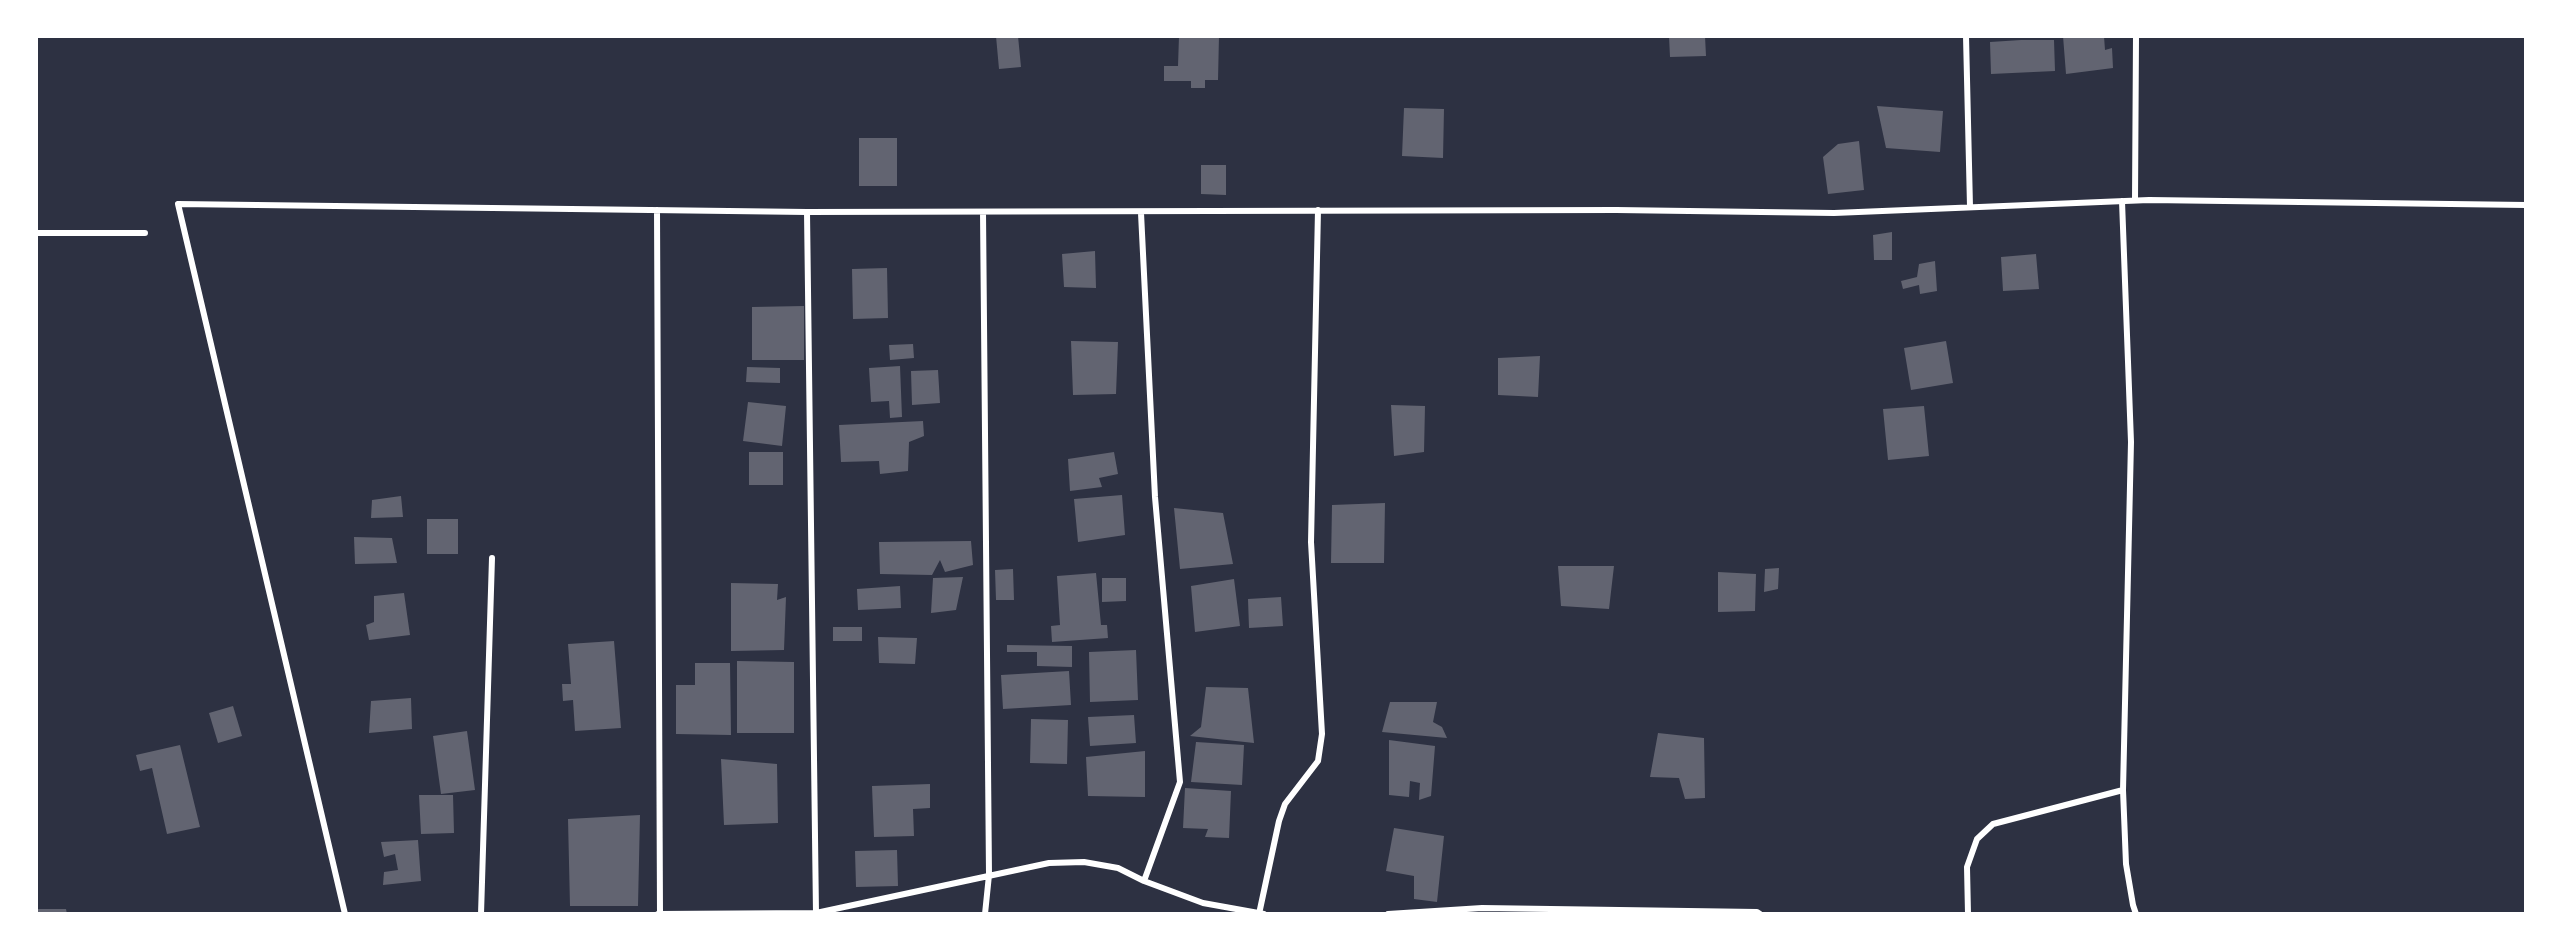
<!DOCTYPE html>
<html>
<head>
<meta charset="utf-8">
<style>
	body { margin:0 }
	#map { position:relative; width:2562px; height:950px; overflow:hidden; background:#2d3142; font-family:Rubik,sans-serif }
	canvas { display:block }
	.frame { position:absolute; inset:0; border:38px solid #fff; pointer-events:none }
</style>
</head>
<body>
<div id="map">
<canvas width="2562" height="950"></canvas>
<div class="frame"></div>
</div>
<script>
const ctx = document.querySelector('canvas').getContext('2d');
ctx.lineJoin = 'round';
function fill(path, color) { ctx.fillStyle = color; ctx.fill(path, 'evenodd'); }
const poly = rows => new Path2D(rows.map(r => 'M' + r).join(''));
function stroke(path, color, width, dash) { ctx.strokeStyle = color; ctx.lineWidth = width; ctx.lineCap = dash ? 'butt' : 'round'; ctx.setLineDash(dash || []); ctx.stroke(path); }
fill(poly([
	[996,36,1018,36,1021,67,999,69],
	[1179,36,1219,36,1218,80,1205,80,1205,88,1191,88,1191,81,1164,81,1164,66,1178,66],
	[1669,36,1705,36,1706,56,1670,57],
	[2063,36,2104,36,2105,50,2112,48,2113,68,2066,74],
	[2021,40,2054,40,2055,71,1991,74,1990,42],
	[1877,106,1943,111,1940,152,1886,148],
	[1404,108,1444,109,1443,158,1402,156],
	[859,138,897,138,897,186,859,186],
	[1859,141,1864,190,1828,194,1823,157,1838,144],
	[1201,165,1226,165,1226,195,1201,194],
	[1892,232,1892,260,1874,260,1873,235],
	[1095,251,1096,288,1064,287,1062,254],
	[2036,254,2039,289,2003,291,2001,257],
	[1935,261,1937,291,1920,294,1919,285,1903,289,1901,281,1917,277,1919,264],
	[887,268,888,318,853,319,852,269],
	[804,306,804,360,752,360,752,307],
	[1071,341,1118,342,1116,394,1073,395],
	[1946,341,1953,383,1911,390,1904,348],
	[913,344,914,358,890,360,889,345],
	[1540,356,1538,397,1498,395,1498,358],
	[900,366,902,417,890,418,889,401,871,402,869,368],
	[747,367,780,368,780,383,746,382],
	[938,370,940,403,912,405,911,371],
	[748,402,786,406,782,446,743,441],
	[1391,405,1425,406,1424,452,1394,456],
	[1924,406,1929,456,1888,460,1883,409],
	[923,421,924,436,909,442,908,471,880,474,879,461,841,462,839,425],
	[749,452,783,452,783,485,749,485],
	[1114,452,1118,474,1099,478,1102,487,1070,491,1068,459],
	[1122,495,1125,535,1078,542,1074,499],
	[401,496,403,517,371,518,372,500],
	[1385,503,1384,563,1331,563,1332,505],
	[1174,508,1223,513,1233,564,1180,569],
	[427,519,458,519,458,554,427,554],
	[354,537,392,538,397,563,355,564],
	[971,541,973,565,945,572,940,560,932,575,880,574,879,542],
	[1558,566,1614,566,1609,609,1561,606],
	[1779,568,1778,589,1764,592,1765,569],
	[1013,569,1014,600,996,600,995,570],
	[1718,572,1756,574,1755,611,1718,612],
	[1096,573,1101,625,1107,625,1108,638,1052,642,1051,626,1060,625,1057,576],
	[963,577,956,610,931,613,933,578],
	[1102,578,1126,578,1126,601,1102,602],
	[1234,579,1240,626,1195,632,1191,586],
	[731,583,778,584,777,600,786,597,784,650,731,651],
	[900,586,901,608,858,610,857,589],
	[404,593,410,635,369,640,366,625,374,622,374,596],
	[1281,597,1283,626,1249,628,1248,599],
	[833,627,862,627,862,641,833,641],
	[878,637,917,638,915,664,879,663],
	[614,641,621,728,575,731,573,700,563,701,562,684,571,684,568,644],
	[1007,645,1072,646,1072,667,1037,666,1037,652,1007,652],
	[1136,650,1138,700,1090,702,1089,652],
	[737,661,794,662,794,733,737,733],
	[695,663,730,663,731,735,676,734,676,685,695,685],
	[1069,671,1071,705,1003,709,1001,675],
	[1206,687,1248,688,1254,743,1190,736,1201,727],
	[411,698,412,729,369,733,371,701],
	[1390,702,1437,702,1433,722,1442,727,1447,738,1382,732],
	[233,706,242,736,218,743,209,713],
	[1134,715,1136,743,1090,746,1088,717],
	[1031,719,1068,720,1067,764,1030,763],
	[467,731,475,790,441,794,433,736],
	[1658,733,1704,738,1705,798,1685,799,1679,778,1650,777],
	[1389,740,1435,746,1431,796,1419,800,1420,783,1410,781,1409,797,1389,795],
	[1196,742,1244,745,1242,785,1191,782],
	[180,745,200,827,167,834,152,768,140,771,136,755],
	[1145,751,1145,797,1088,796,1086,757],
	[721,759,777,764,778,823,724,825],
	[930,784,930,808,913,809,914,836,874,837,872,786],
	[1185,788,1231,791,1229,838,1205,837,1208,829,1183,828],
	[419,795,453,795,454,833,421,834],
	[640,815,638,906,570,906,568,819],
	[1394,828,1444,836,1437,902,1414,899,1414,876,1386,871],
	[418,840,421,881,383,885,384,872,398,870,395,854,384,857,381,842],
	[897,850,898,886,856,887,855,851],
	[36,909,66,909,67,914,36,914]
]), '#626471');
stroke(poly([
	[1966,36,1970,207],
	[2135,200,2136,36],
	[2122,201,2131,442,2123,790,2126,864,2133,905,2136,914],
	[657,210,660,914],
	[807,212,816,914],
	[983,212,989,875,985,914],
	[1141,213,1155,497,1180,782,1144,881],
	[36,233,145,233],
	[345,914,178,204,807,212,1616,210,1834,213,2149,200,2526,205],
	[481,914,492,558],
	[658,914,816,913,1049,863,1084,862,1118,868,1144,881,1203,903,1264,914],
	[1259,914,1279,821,1285,804,1318,761,1322,734,1311,542,1318,210],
	[1388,914,1482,908,1757,912,1760,914],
	[1968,914,1967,867,1977,839,1993,824,2123,790]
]), '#fff', 6);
</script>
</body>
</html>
